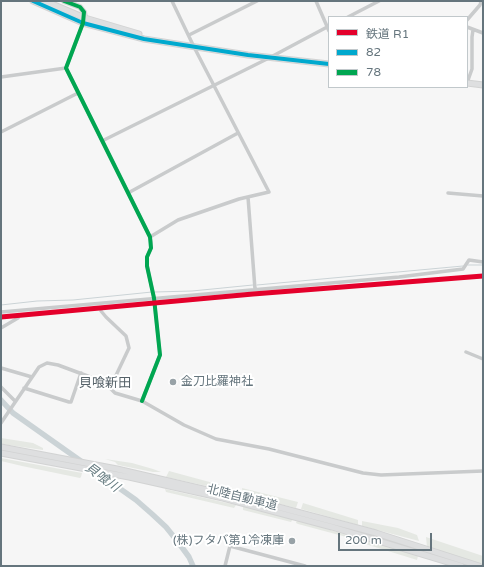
<!DOCTYPE html>
<html>
<head>
<meta charset="utf-8">
<style>
	body { margin:0 }
	#map { position:relative; width:484px; height:567px; overflow:hidden; background:#f6f6f6; font-family:"Varela Round","Noto Sans JP",sans-serif }
	canvas { display:block }
	.frame { position:absolute; inset:0; border:2px solid #65757d; pointer-events:none }
	.legend { position:absolute; left:328px; top:16px; width:140px; height:72px; box-sizing:border-box; background:#fff; border:1px solid #c1c8cb; margin:0; padding:5px 7px; list-style:none; font-size:12px; color:#65757d }
	.legend li { display:flex; align-items:center; gap:8px; height:20px }
	.legend b { width:20px; border:1px solid #c1c8cb }
	.scale { position:absolute; left:338px; top:533px; width:94px; height:18px; box-sizing:border-box; border:2px solid #65757d; border-top:0; padding-left:5px; font-size:12px; line-height:14px; white-space:nowrap; color:#65757d; -webkit-text-stroke:3px #fff; paint-order:stroke }
</style>
</head>
<body>
<div id="map">
<canvas width="484" height="567"></canvas>
<div class="frame"></div>
<ul class="legend">
<li><b style="height:5px;background:#e4002b"></b>鉄道 R1</li>
<li><b style="height:5px;background:#00a9ce"></b>82</li>
<li><b style="height:5px;background:#00a651"></b>78</li>
</ul>
<div class="scale">200 m</div>
</div>
<script>
const ctx = document.querySelector('canvas').getContext('2d');
ctx.lineJoin = 'round';
function fill(path, color) { ctx.fillStyle = color; ctx.fill(path, 'evenodd'); }
const poly = rows => new Path2D(rows.map(r => 'M' + r).join(''));
function stroke(path, color, width, dash) { ctx.strokeStyle = color; ctx.lineWidth = width; ctx.lineCap = dash ? 'butt' : 'round'; ctx.setLineDash(dash || []); ctx.stroke(path); }
function write(font, color, halo, rows, align = 'center') {
  ctx.font = font + ' "Varela Round","Noto Sans JP",sans-serif'; ctx.lineWidth = 4; ctx.setLineDash([]); ctx.textBaseline = 'middle'; ctx.strokeStyle = halo; ctx.fillStyle = color; for (const [text, x, y, turn = 0] of rows) {
    ctx.save(); ctx.translate(x, y); ctx.rotate((+turn || 0) * Math.PI / 180); ctx.textAlign = isNaN(turn) ? turn : align; if (halo) ctx.strokeText(text, 0, 0); ctx.fillText(text, 0, 0); ctx.restore();
  }
}
fill(poly([
	[1,438,33,443,43,448,43,450,1,444],
	[1,458,82,473,81,477,80,478,22,466,1,461],
	[105,459,132,463,153,469,161,472,153,472,118,465,115,462],
	[169,471,239,490,238,493,166,477],
	[242,488,298,502,296,508,243,495],
	[165,489,236,505,234,508,166,492],
	[303,503,358,520,358,525,301,509],
	[243,506,293,519,291,522,243,510],
	[297,520,354,537,354,539,298,524,296,523],
	[362,521,398,528,417,535,419,541,362,526],
	[426,537,483,556,483,565,427,547],
	[359,538,418,556,417,560,359,542]
]), '#e5e8e3');
stroke(poly([
	[468,265,483,265],
	[257,285,463,266],
	[155,292,192,291,253,285],
	[1,305,37,301,73,300,152,292]
]), '#cbd3d6', 1);
stroke(poly([
	[1,400,13,413,136,500,152,514,166,527,178,542,189,557,193,566]
]), '#cbd3d6', 5.5);
const major = poly([
	[64,1,80,7,84,12,85,18]
]);
const highway = poly([
	[33,1,83,23,144,39,248,55,329,64],
	[45,1,85,18,139,34],
	[467,83,483,85],
	[1,447,117,469,263,503,376,533,479,566],
	[1,453,129,477,223,498,332,527,461,566]
]);
stroke(major, '#d1d2d3', 6);
stroke(highway, '#d2d3d3', 7);
stroke(poly([
	[316,1,329,31],
	[348,17,379,1],
	[467,20,480,5,481,2,480,1],
	[84,21,66,68,150,237,151,242,151,248,147,257,147,266,154,298,160,355,142,401],
	[467,27,483,33],
	[189,35,257,1],
	[1,77,66,68],
	[467,83,472,69,472,37,473,30],
	[1,132,78,93],
	[102,141,269,58,329,26],
	[128,193,238,133],
	[448,193,483,196],
	[248,197,255,289],
	[150,237,178,220,239,199,269,192,194,47,172,1],
	[101,311,106,317,126,336,129,348,110,388],
	[1,312,399,277,463,269,469,260,483,262],
	[1,328,18,318],
	[466,352,483,359],
	[1,368,32,377],
	[1,387,15,401],
	[24,388,69,402,71,402,81,373],
	[1,423,39,367,47,363,58,365,93,378,110,388,115,393,142,401,184,425,216,439,269,449,363,473,381,475,483,471],
	[225,566,230,546,305,566]
]), '#c9cbcc', 3.5);
stroke(major, '#dedfe0', 4.5);
stroke(highway, '#dedfe0', 5);
stroke(poly([
	[33,1,83,23,144,39,248,55,329,64]
]), '#00a9ce', 4);
stroke(poly([
	[64,1,80,7,84,12,83,23,66,68,150,237,151,248,147,257,147,266,154,298,160,355,142,401]
]), '#00a651', 4);
stroke(poly([
	[1,317,253,294,483,276]
]), '#e4002b', 5);
for (const [x, y, r, color] of [
	[173,382,4,"#98a2a7"],
	[292,541,4,"#98a2a7"]
]) { const dot = new Path2D(); dot.arc(x, y, r, 0, 2 * Math.PI); ctx.fillStyle = color; ctx.fill(dot); stroke(dot, '#fff', 1.5); }
write('12px', '#65757d', '#fff', [
	["金刀比羅神社",181,382],
	["(株)フタバ第1冷凍庫",284,541,"right"]
], 'left');
write('12px', '#65757d', '#fff', [
	["北陸自動車道",242,498,14]
]);
write('13px', '#566269', '#fff', [
	["貝喰新田",105,384]
]);
write('italic 13px', '#647a7f', '#fff', [
	["貝喰川",102,478,36]
]);
</script>
</body>
</html>
